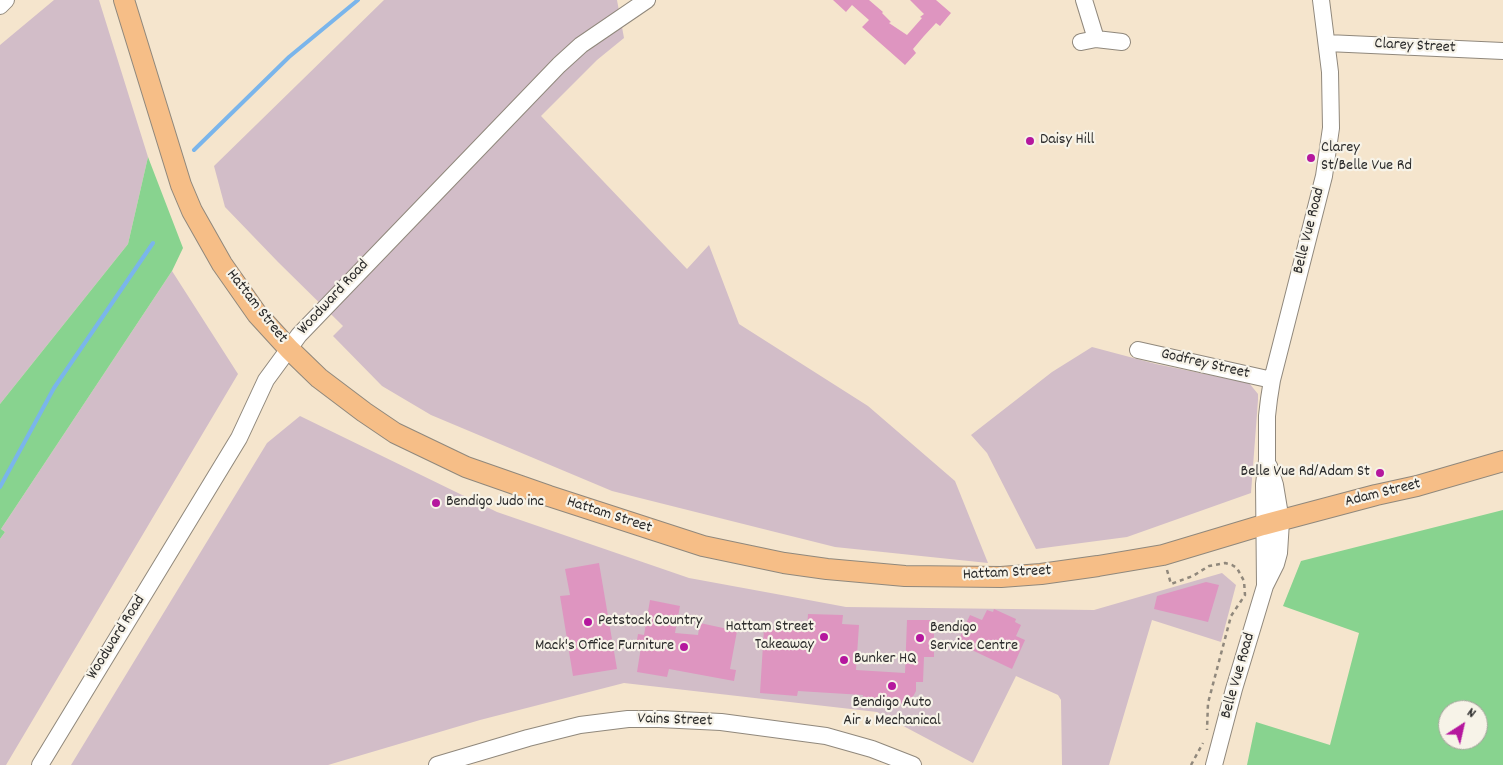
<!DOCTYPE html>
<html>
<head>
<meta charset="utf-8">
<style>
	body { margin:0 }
	#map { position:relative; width:1503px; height:765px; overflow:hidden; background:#f5e5cd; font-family:Dekko,sans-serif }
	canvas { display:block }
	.north { position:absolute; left:1438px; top:700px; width:50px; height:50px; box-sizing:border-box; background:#f7f3e8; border:1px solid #a5a39c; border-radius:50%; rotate:35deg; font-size:14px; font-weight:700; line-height:20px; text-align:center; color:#2b2b2b }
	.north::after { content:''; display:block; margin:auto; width:18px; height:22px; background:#b5179e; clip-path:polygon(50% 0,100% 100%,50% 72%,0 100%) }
</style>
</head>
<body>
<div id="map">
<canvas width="1503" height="765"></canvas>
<div class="north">N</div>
</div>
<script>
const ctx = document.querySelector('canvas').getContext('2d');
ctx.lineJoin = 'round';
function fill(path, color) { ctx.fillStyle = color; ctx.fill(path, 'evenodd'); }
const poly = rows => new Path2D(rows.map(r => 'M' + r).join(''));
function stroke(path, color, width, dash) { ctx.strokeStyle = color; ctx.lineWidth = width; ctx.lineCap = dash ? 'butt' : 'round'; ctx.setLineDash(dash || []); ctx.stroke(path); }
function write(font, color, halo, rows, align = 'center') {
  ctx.font = font + ' Dekko,sans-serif'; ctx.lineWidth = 4.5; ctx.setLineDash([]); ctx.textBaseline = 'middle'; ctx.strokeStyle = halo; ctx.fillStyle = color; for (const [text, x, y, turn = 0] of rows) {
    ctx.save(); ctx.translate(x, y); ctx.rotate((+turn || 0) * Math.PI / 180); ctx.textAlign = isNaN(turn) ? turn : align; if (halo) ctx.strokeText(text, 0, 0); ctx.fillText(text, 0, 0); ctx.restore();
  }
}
fill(poly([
	[54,0,99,0,148,157,128,244,0,404,0,45],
	[384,0,617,0,624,38,597,60,541,116,687,269,709,245,739,324,868,406,955,481,988,563,835,547,612,491,431,415,382,386,333,336,343,326,278,262,225,207,214,166],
	[172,271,238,374,6,765,0,765,0,539,5,532,1,529],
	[1092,347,1156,364,1249,383,1258,394,1258,400,1251,493,1127,537,1036,549,987,453,971,435,1052,372],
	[300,416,497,512,689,578,787,596,846,607,1094,610,1222,573,1236,585,1221,642,1152,620,1109,765,1062,765,1061,700,1058,695,1016,676,973,763,877,712,624,683,480,720,328,765,71,765,267,443]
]), '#d2bdc8');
fill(poly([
	[148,157,183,248,172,271,1,529,5,532,0,539,0,404,128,244],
	[1503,510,1503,765,1247,765,1256,722,1330,745,1359,633,1283,606,1301,561],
	[1448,710,1478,710,1478,740,1448,740]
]), '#88d38f');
stroke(poly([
	[194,150,289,57,358,0],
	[0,487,54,388,153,243]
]), '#7ab5eb', 4);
fill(poly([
	[833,0,869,0,883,12,882,13,891,22,889,23,907,35,922,18,920,17,924,14,910,0,936,0,951,13,940,26,936,23,924,36,913,49,916,53,905,65,862,27,869,20,852,5,846,12],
	[599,563,617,669,573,676,560,596,570,595,565,569],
	[1206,582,1219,585,1208,622,1154,609,1157,596],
	[650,600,680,606,675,633,698,635,700,623,737,631,730,669,736,670,734,681,669,669,667,677,637,672,641,647,636,646,638,634,644,635],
	[994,609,1016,619,1015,622,1021,625,1016,636,1025,640,1012,669,957,643,970,615,982,620,987,610,993,612],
	[808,614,843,615,842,624,859,625,856,670,905,673,907,620,934,620,934,657,924,657,923,682,916,682,916,691,909,704,862,702,863,695,798,691,797,696,760,693,764,629,807,631]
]), '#de95c0');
const minor = poly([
	[1084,0,1096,39],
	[0,6,6,0],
	[1081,42,1096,39,1122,42],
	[1327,43,1503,51],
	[1138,350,1272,380],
	[1265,586,1264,484,1267,460,1267,416,1269,399,1272,380,1324,176,1331,128,1330,72,1321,0],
	[40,765,239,438,266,380,299,335,559,65,581,45,647,0],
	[437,765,528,738,580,725,628,719,659,719,721,722,826,736,872,749,913,765],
	[1214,765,1234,689,1265,586,1276,564,1279,553,1281,521,1275,485,1269,466]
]);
const major = poly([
	[124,0,181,185,192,211,222,264,257,314,289,349,319,378,364,412,395,433,466,467,549,496,703,546,784,563,827,569,905,576,1001,577,1041,574,1098,566,1163,555,1263,525,1376,495,1417,486,1503,461]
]);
stroke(minor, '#90887c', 18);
stroke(major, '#90887c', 22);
stroke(poly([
	[1167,570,1171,584,1193,576,1209,566,1225,563,1232,565,1237,568,1244,581,1245,595,1231,616,1208,703,1207,730],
	[1191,765,1203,743]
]), '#90887c', 2.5, [4, 4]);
stroke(minor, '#fff', 16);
stroke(major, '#f6be87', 20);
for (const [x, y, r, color] of [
	[1030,141,5,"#b5179e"],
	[1311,158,5,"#b5179e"],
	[1380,473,5,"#b5179e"],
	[436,503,5,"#b5179e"],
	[588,622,5,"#b5179e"],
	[824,637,5,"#b5179e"],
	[920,638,5,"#b5179e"],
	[684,647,5,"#b5179e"],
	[844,660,5,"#b5179e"],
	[892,686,5,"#b5179e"]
]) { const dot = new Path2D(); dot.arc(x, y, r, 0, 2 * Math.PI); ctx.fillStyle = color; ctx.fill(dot); stroke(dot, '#f7f3e8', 2); }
write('16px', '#2b2b2b', '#f7f3e8', [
	["Clarey Street",1415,47,3],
	["Belle Vue Road",1310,231,-76],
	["Woodward Road",334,298,-47],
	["Hattam Street",256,307,52],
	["Godfrey Street",1205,365,13],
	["Adam Street",1383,494,-14],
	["Hattam Street",609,516,18],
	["Hattam Street",1007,574,-3],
	["Woodward Road",117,638,-58],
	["Belle Vue Road",1239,676,-74],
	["Vains Street",675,721,2]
]);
write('16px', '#2b2b2b', '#f7f3e8', [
	["Daisy Hill",1040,141],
	["Clarey",1321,149],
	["St/Belle Vue Rd",1321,167],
	["Belle Vue Rd/Adam St",1370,473,"right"],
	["Bendigo Judo inc",446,503],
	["Petstock Country",598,622],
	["Hattam Street",814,628,"right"],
	["Takeaway",814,646,"right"],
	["Bendigo",930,629],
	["Service Centre",930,647],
	["Mack's Office Furniture",674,647,"right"],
	["Bunker HQ",854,660],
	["Bendigo Auto",892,704,"center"],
	["Air & Mechanical",892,722,"center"]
], 'left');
</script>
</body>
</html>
